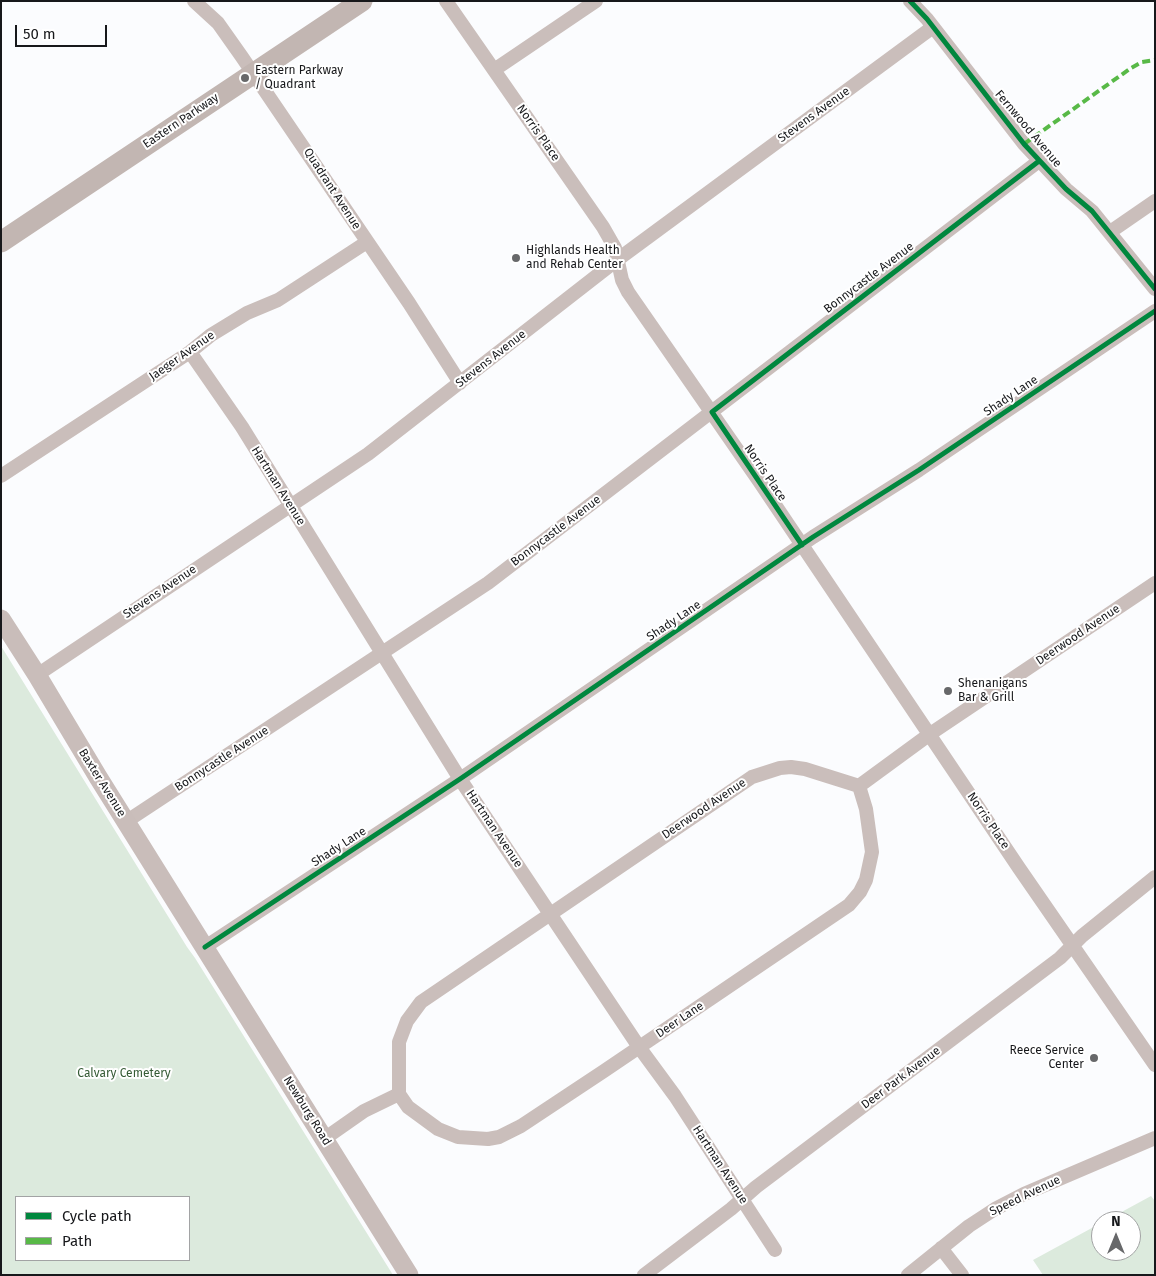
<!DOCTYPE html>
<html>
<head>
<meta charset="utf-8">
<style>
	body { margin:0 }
	#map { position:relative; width:1156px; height:1276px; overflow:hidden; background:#fbfcfe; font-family:"Fira Sans",sans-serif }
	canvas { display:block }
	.frame { position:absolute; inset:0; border:2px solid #17181b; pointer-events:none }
	.legend { position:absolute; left:15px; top:1196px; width:175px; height:65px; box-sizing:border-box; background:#fff; border:1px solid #a2a3a4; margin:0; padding:6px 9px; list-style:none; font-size:15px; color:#17181b }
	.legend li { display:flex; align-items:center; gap:10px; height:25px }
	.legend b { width:25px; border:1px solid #a2a3a4 }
	.north { position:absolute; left:1091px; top:1211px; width:50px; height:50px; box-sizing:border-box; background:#fff; border:1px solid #a2a3a4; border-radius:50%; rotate:0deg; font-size:14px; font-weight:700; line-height:20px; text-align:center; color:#17181b }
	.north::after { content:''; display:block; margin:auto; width:18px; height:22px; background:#67686a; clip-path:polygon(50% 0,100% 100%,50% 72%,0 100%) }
	.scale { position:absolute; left:15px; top:25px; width:92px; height:22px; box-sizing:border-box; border:2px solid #17181b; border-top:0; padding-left:6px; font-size:15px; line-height:18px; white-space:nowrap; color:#17181b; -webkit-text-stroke:4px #fff; paint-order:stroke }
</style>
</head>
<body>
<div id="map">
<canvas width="1156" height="1276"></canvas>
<div class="frame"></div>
<ul class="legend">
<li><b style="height:6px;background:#00873e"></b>Cycle path</li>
<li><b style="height:6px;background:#58b947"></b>Path</li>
</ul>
<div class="north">N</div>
<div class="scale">50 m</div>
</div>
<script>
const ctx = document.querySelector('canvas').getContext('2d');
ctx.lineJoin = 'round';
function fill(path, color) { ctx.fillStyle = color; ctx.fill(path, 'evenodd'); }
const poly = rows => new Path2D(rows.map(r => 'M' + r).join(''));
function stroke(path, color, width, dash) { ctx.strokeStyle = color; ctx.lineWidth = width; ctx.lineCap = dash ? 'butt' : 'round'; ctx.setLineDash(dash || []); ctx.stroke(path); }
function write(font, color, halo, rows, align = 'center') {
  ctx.font = font + ' "Fira Sans",sans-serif'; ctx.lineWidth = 4; ctx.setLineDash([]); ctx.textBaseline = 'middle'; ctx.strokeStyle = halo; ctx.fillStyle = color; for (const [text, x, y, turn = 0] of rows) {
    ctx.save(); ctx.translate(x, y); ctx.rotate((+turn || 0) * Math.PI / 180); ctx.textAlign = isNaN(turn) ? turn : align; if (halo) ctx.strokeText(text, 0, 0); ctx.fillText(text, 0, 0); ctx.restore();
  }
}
fill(poly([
	[1,646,187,947,195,958,393,1275,1,1275],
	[16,1197,189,1197,189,1260,16,1260],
	[1151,1196,1155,1201,1155,1275,1043,1275,1033,1260,1101,1223,1101,1251,1131,1251,1131,1221,1105,1221]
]), '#dceadd');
stroke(poly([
	[194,1,218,23,242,57,409,303,460,383],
	[446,1,603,227,615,248,622,280,628,292,759,481,1019,868,1155,1065],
	[910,1,927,19,1024,144,1066,189,1092,211,1155,289],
	[494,70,596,1],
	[1110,232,1155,201],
	[190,352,242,427,460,779,639,1047,675,1096,775,1250],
	[1,476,190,352,211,335,247,313,278,300,367,242],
	[37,675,368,454,617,260,933,27],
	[859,786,930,734,1155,583],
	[127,821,488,583,1039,161],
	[205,947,460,779,813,537,919,470,1155,311],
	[399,1094,408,1107,438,1129,458,1137,488,1139,499,1137,521,1126,604,1071,849,905,860,892,866,880,872,852,866,809,859,786],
	[399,1094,399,1042,407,1021,421,1002,752,777,780,768,791,767,805,769,859,786],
	[324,1139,364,1111,399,1094],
	[941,1248,962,1275],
	[644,1275,731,1209,756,1187,1060,958,1082,936,1155,877],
	[908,1275,969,1226,995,1209,1024,1194,1155,1138]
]), '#cabebb', 14);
stroke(poly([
	[1,619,37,675,98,777,409,1275]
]), '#c9bdba', 19);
stroke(poly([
	[1,242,362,1]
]), '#c2b6b2', 21);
stroke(poly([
	[1024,144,1131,68,1142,62,1155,60]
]), '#58b947', 4, [8, 4]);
stroke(poly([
	[910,1,927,19,1024,144,1066,189,1092,211,1155,289],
	[802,545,712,412,1039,161],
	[205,947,460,779,813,537,919,470,1155,311]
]), '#00873e', 5);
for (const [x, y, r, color] of [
	[245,78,5,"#67686a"],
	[516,258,5,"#67686a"],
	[948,691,5,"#67686a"],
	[1094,1058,5,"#67686a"]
]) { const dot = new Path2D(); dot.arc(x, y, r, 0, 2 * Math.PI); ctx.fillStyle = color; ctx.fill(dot); stroke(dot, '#fff', 2); }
write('12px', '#17181b', '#fff', [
	["Eastern Parkway",255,71],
	["/ Quadrant",255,85],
	["Highlands Health",526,251],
	["and Rehab Center",526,265],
	["Shenanigans",958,684],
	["Bar & Grill",958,698],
	["Reece Service",1084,1051,"right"],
	["Center",1084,1065,"right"]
], 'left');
write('12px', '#17181b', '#fff', [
	["Stevens Avenue",814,115,-36],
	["Eastern Parkway",181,121,-34],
	["Fernwood Avenue",1028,129,50],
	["Norris Place",538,133,55],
	["Quadrant Avenue",332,189,57],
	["Bonnycastle Avenue",869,278,-37],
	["Jaeger Avenue",182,356,-35],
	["Stevens Avenue",491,359,-38],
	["Shady Lane",1011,396,-34],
	["Norris Place",765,473,56],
	["Hartman Avenue",278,486,58],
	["Bonnycastle Avenue",556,531,-37],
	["Stevens Avenue",160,592,-34],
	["Shady Lane",674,621,-34],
	["Deerwood Avenue",1078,635,-34],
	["Bonnycastle Avenue",222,759,-33],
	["Baxter Avenue",102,783,58],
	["Deerwood Avenue",704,809,-34],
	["Norris Place",988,821,56],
	["Hartman Avenue",494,829,56],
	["Shady Lane",339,847,-33],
	["Deer Lane",680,1020,-34],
	["Deer Park Avenue",901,1078,-37],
	["Newburg Road",307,1111,58],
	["Hartman Avenue",720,1165,57],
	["Speed Avenue",1025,1196,-26]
]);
write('12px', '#355b35', '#fff', [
	["Calvary Cemetery",124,1074]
]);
</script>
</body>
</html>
